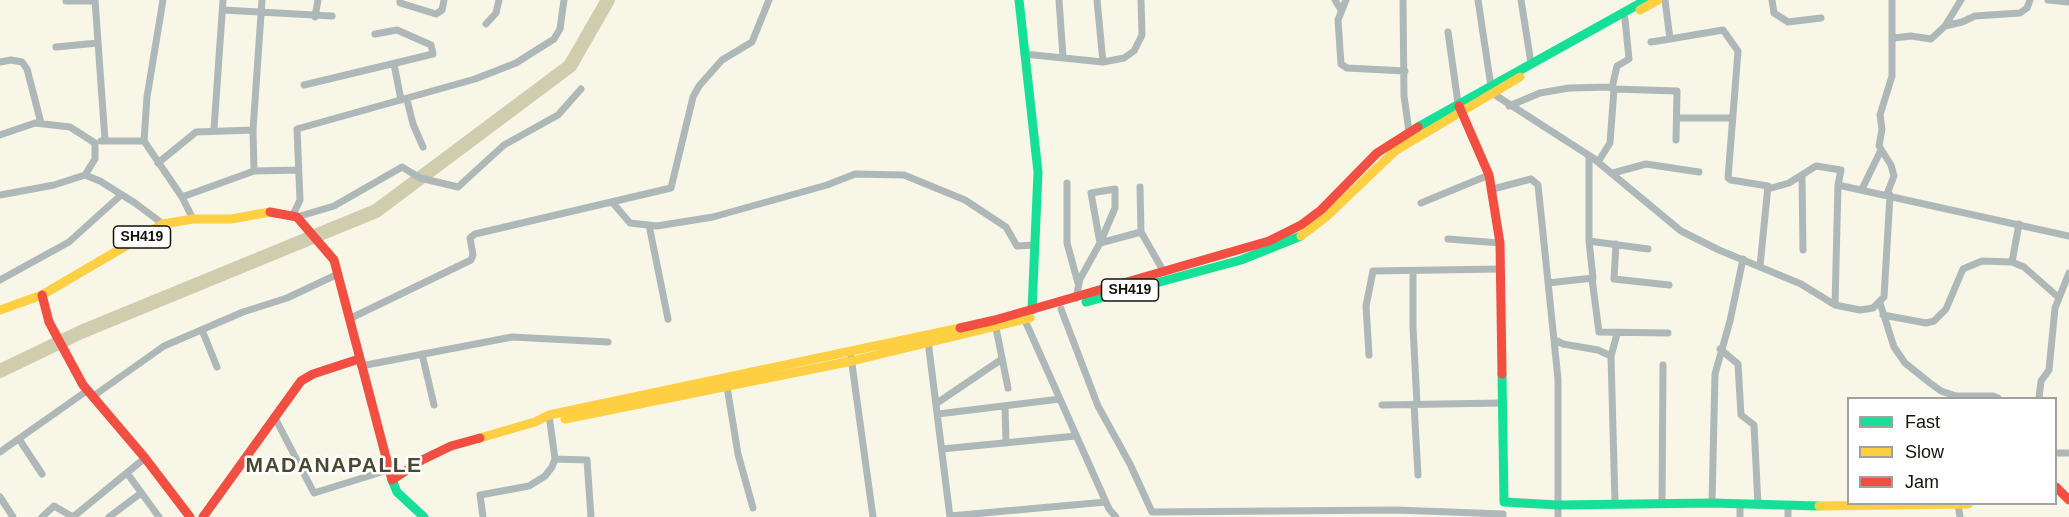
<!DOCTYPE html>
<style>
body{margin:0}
#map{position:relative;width:2069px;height:517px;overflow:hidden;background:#f8f6e6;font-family:Helvetica,sans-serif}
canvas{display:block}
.legend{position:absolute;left:1847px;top:397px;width:210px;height:108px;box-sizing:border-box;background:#fff;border:2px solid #a1a19d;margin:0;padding:8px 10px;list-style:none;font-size:18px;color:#141309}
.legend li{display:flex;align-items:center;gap:12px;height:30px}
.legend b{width:30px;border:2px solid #a1a19d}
</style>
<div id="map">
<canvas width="2069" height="517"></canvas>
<ul class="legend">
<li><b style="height:8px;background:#16e098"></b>Fast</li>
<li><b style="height:8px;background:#ffcf43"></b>Slow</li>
<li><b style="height:8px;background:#f24e42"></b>Jam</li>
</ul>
</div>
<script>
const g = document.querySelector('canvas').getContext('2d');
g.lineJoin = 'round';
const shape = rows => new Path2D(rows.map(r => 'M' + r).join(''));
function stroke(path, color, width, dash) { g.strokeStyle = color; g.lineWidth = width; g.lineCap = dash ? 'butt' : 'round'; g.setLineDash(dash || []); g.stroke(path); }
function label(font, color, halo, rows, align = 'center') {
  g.font = font + ' Helvetica,sans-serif'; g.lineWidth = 5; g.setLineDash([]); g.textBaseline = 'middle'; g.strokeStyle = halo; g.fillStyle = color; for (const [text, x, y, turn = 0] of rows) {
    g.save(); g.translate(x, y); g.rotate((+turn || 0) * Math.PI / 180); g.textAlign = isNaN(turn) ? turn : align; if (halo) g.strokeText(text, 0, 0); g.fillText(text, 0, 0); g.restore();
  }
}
stroke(shape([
 [0,371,81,332,376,211,570,66,608,0]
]), '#d0cdaf', 14);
stroke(shape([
 [95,0,105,140],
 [163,0,147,97,144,141,182,197,193,219],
 [400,0,400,3,436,14,442,10,444,0],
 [1059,0,1063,57],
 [1097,0,1103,62],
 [1335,0,1341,10],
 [1346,0,1338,20,1341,64,1347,68,1405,71],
 [1403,0,1404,96,1409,132],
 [1478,0,1492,93,1593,158,1681,231,1719,250,1801,284,1835,305,1860,310,1873,308,1884,297,1890,195],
 [1521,0,1531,63],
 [1772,0,1774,13,1788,22,1821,18],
 [2048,0,2069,2],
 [66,1,95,1],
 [223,10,332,16],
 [315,17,318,0],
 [486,24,496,13,499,0],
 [1945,26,1961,0],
 [1448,32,1458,103],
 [1894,38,1911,36,1931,39,1945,26,1962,22,1975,16,2020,13,2027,8,2030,0],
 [1670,39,1723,30,1738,51,1728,178,1731,180,1768,186,1760,266],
 [1651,42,1670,39,1665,0],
 [56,47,98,43],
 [1024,54,1103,62,1124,58,1134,51,1142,35,1141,0],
 [0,62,11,60,22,62,27,69,41,123],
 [394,64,401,100],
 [304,85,433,54,431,45,397,30,375,34],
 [1612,88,1617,66,1629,59,1625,19],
 [407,100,413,124,423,147],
 [1509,106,1540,93,1569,88,1610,87,1614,89],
 [1677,118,1733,118],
 [214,129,223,0],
 [0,135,35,123,70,127,95,143,95,159,85,175],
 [101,141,144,141],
 [1589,156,1589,241,1648,249],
 [1598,162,1610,143,1614,89,1677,91,1676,140],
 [158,163,196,132,253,130],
 [254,171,253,130,262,0],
 [1613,173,1646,164,1699,172],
 [1802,177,1803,250],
 [1067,183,1067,243,1078,283],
 [1140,187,1141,232,1164,272],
 [1493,189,1531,179,1538,185,1558,379,1558,517],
 [1768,189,1789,183,1816,166,1841,170,1838,185],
 [1862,189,1881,150],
 [1887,194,1894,176,1891,165,1879,146,1882,129,1880,115,1892,76,1892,0],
 [0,195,54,185,85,175,100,181,135,203,163,224],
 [182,197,254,171,298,170],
 [612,202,630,223,657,226,713,217,827,185,855,174,904,175,965,200,1006,227,1017,246,1035,245],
 [1421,203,1489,175],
 [293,215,300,200,297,129,475,79,516,63,554,39,560,29,564,0],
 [297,217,334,206,402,167,420,178,458,187,504,145,558,115,581,89],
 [649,225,668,319],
 [1448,239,1500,243],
 [1616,244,1614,279,1669,285],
 [2012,262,2019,224],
 [1413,271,1413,327,1417,404],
 [1592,279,1599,332,1668,333],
 [0,280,69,242,121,195],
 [1548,283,1593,278,1589,241],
 [1076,298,1080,279,1100,243,1115,208,1115,189,1091,193,1100,243,1141,232],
 [1880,303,1894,347,1905,363,1930,383,1941,391,1956,396,1993,396,1998,398],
 [1835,305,1838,185,2069,236],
 [1061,309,1098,406,1130,464,1152,512,1396,510,1503,514,1503,517],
 [1883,315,1926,323,1934,321,1946,309,1963,269,1982,261,2012,262,2024,267,2058,297],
 [1023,316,1109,509,1116,517],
 [349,319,471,260,473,255,470,238,475,234,671,188,693,97,699,86,722,60,752,42,769,0],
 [996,328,1008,388],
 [202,330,217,367],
 [1555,340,1563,344,1598,350,1611,356],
 [928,341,950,517],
 [1720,349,1738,364,1741,415,1754,425,1758,505],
 [422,354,434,405],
 [1369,355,1366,306,1373,271,1500,269],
 [851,357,873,517],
 [361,366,512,337,608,342],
 [727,387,738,454,753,508],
 [92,397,164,346,243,312,287,298,338,274],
 [2039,398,2041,381,2049,370,2055,308,2069,273],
 [937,403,1002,359],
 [1414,404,1418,475],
 [1382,405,1501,403],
 [1005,406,1006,443],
 [938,414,1060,399],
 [274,416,314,493,388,470],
 [19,439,42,474],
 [942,449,1076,436],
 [0,452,88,390],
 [2056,453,2069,453],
 [555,459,587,460,591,517],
 [127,473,159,517],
 [0,497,13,517],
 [1615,503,1611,356,1617,334],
 [1662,503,1663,365],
 [1712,503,1715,374,1730,321,1743,259],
 [1958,504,1960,517],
 [950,516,1106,502],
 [42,517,54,506,73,517],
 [73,517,145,458],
 [109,517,141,493],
 [483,517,480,495,529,486,545,476,552,467,555,459,549,415],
 [1740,517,1740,504],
 [1788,517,1788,507]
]), '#aeb8b8', 7);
stroke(shape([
 [1019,0,1038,172,1032,310],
 [1418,127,1646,0],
 [1086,302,1241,260,1301,236],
 [1502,374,1504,502,1558,505,1712,503,1819,506],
 [392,480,397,492,424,517]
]), '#16e098', 9);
stroke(shape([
 [1640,10,1658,0],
 [1301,236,1326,217,1395,151,1520,77],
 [0,310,42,295,163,224,193,219,231,219,270,212],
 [565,419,852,361,1030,318],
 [480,438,535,422,549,415,960,328],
 [1819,506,1968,504]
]), '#ffcf43', 9);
stroke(shape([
 [1459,106,1489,175,1500,243,1502,374],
 [270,212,297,217,334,260,392,480,422,460,451,446,480,438],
 [42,295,49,322,83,385,145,458,190,517],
 [960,328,995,320,1269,241,1301,225,1321,210,1377,153,1418,127],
 [2056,487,2069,500],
 [203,517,301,381,313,374,359,359]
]), '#f24e42', 9);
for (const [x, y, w] of [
 [142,237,57],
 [1130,290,57]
]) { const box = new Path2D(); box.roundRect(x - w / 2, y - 11, w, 22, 4.5); g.fillStyle = '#fff'; g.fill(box); stroke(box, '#141309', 1.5); }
label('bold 14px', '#141309', null, [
 ["SH419",142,237],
 ["SH419",1130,290]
]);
g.letterSpacing = '1.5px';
label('bold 21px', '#4b4830', '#fff', [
 ["MADANAPALLE",334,466]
]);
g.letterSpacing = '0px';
</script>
